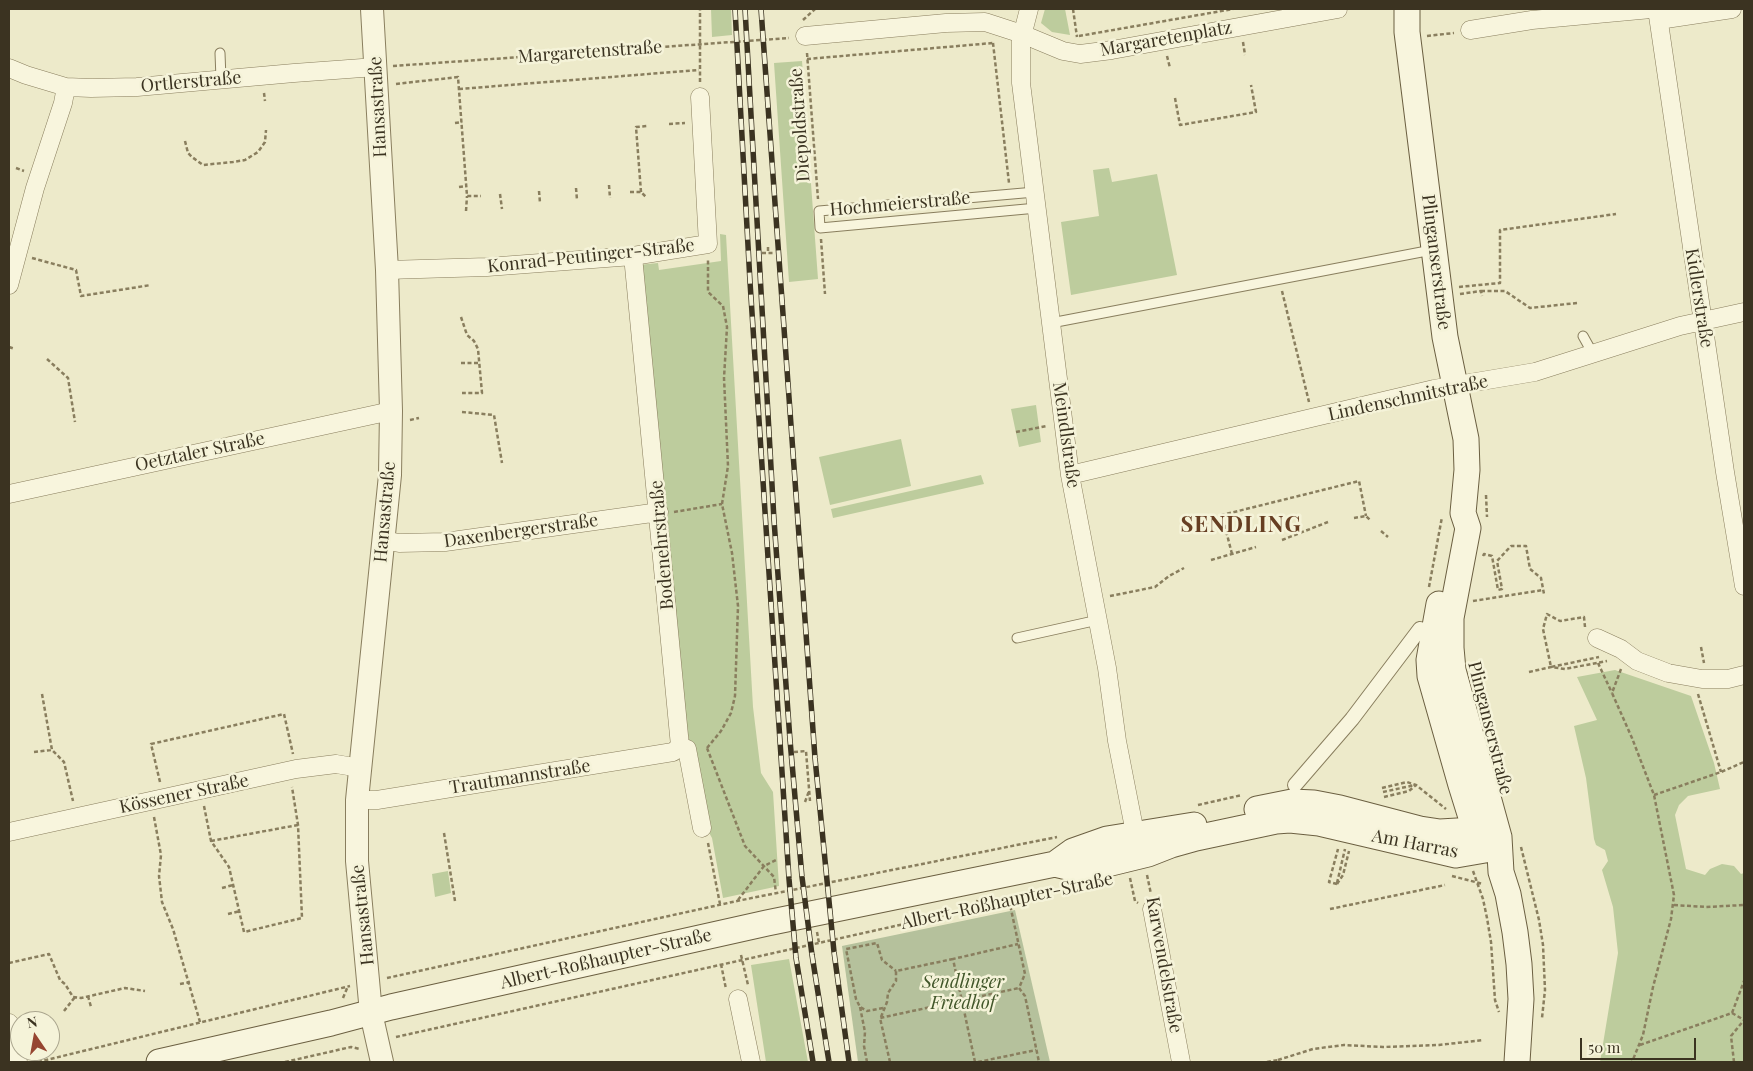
<!DOCTYPE html>
<meta charset="utf-8">
<style>
body{margin:0}
#map{position:relative;width:1753px;height:1071px;overflow:hidden;background:#edeaca;font-family:"Playfair Display",serif}
canvas{display:block}
.frame{position:absolute;inset:0;border:10px solid #3b3321;pointer-events:none}
.north{position:absolute;left:10px;top:1011px;width:50px;height:50px;box-sizing:border-box;background:#f5f3d9;border:1px solid #aba68f;border-radius:50%;rotate:348deg;font-size:14px;font-weight:700;line-height:20px;text-align:center;color:#3b3321}
.north::after{content:'';display:block;margin:auto;width:18px;height:22px;background:#964531;clip-path:polygon(50% 0,100% 100%,50% 72%,0 100%)}
.scale{position:absolute;left:1580px;top:1038px;width:116px;height:22px;box-sizing:border-box;border:2px solid #3b3321;border-top:0;padding-left:6px;font-size:15px;line-height:18px;white-space:nowrap;color:#3b3321;-webkit-text-stroke:4px #f5f3d9;paint-order:stroke}
</style>
<div id="map">
<canvas width="1753" height="1071"></canvas>
<div class="frame"></div>
<div class="north">N</div>
<div class="scale">50 m</div>
</div>
<script>
const g = document.querySelector('canvas').getContext('2d');
g.lineJoin = 'round';
function fillPath(path, color) { g.fillStyle = color; g.fill(path, 'evenodd'); }
const shape = rows => new Path2D(rows.map(r => 'M' + r).join(''));
function stroke(path, color, width, dash) { g.strokeStyle = color; g.lineWidth = width; g.lineCap = dash ? 'butt' : 'round'; g.setLineDash(dash || []); g.stroke(path); }
function label(font, color, halo, rows, align = 'center') {
  g.font = font + ' "Playfair Display",serif'; g.lineWidth = 5; g.setLineDash([]); g.textBaseline = 'middle'; g.strokeStyle = halo; g.fillStyle = color; for (const [text, x, y, turn = 0] of rows) {
    g.save(); g.translate(x, y); g.rotate((+turn || 0) * Math.PI / 180); g.textAlign = isNaN(turn) ? turn : align; if (halo) g.strokeText(text, 0, 0); g.fillText(text, 0, 0); g.restore();
  }
}
fillPath(shape([
 [711,9,731,9,732,35,712,37],
 [1045,9,1065,9,1070,35,1052,32,1041,23],
 [802,61,818,279,789,282,774,63],
 [1109,168,1112,182,1157,174,1177,275,1071,295,1061,222,1099,216,1093,170],
 [720,234,726,235,753,707,761,773,773,792,779,886,723,898,712,838,706,827,687,730,638,265,658,263,659,270,721,261],
 [1036,405,1041,442,1019,447,1011,409],
 [901,439,911,486,830,505,819,457],
 [981,475,984,484,833,518,831,509],
 [1615,670,1691,696,1714,763,1720,789,1688,796,1679,805,1675,815,1686,869,1705,875,1710,869,1722,864,1734,866,1741,874,1744,873,1744,1062,1600,1062,1618,953,1613,907,1602,870,1608,861,1605,850,1596,845,1594,839,1586,778,1574,726,1597,720,1577,677],
 [448,871,451,893,435,897,432,874],
 [789,959,808,1062,766,1062,751,965]
]), '#bdcc9d');
fillPath(shape([
 [1015,910,1050,1062,858,1062,842,946]
]), '#b5c19c');
const service = shape([
 [220,53,221,79],
 [1035,192,819,211,820,228,1037,208],
 [1051,323,1432,250],
 [1583,336,1593,354],
 [1017,638,1098,620]
]);
const pedestrian = shape([
 [1295,785,1352,719,1420,629]
]);
const minor = shape([
 [1029,9,1021,40,1021,83,1070,475,1107,668,1117,741,1135,833],
 [1657,9,1725,472,1744,586],
 [1659,20,1732,9],
 [1470,30,1532,20,1651,9],
 [805,36,946,23,985,22,1022,34,1063,51,1080,54,1112,50,1338,9],
 [9,68,26,75,66,87,91,88,137,87,294,73,376,67],
 [633,256,680,746],
 [387,270,487,267,633,256,708,244,700,97],
 [9,285,35,188,63,103,66,87],
 [1070,475,1434,389,1535,372,1680,326,1744,312],
 [9,494,391,411],
 [383,540,399,543,445,542,659,512],
 [1597,638,1621,649,1637,661,1668,673,1702,679,1728,679,1744,675],
 [680,746,687,749,702,828],
 [357,800,377,800,673,752,680,746],
 [9,832,296,769,336,764,360,768],
 [1152,909,1181,1062],
 [738,999,751,1062],
 [9,1023,18,1062]
]);
const tertiary = shape([
 [372,9,387,270,391,411,390,475,357,800,357,861,371,1013,382,1062]
]);
const secondary = shape([
 [1407,9,1407,32,1445,337,1466,439,1467,470,1463,513,1468,528,1451,618,1451,648,1453,670,1499,837,1501,872,1508,894,1515,932,1519,964,1521,999,1517,1062],
 [1439,604,1429,660,1430,676,1461,785,1475,830,1482,844],
 [1257,809,1292,802,1314,803,1340,808,1420,829,1440,832,1475,830,1489,832,1499,837],
 [1055,864,1073,851,1107,839,1194,825],
 [159,1062,331,1023,391,1007,767,923,1055,864,1076,869,1099,866,1148,854,1171,845,1196,838,1276,821,1290,820,1319,823,1456,855,1485,850,1499,837]
]);
stroke(service, '#897e5e', 11);
stroke(pedestrian, '#897e5e', 16);
stroke(minor, '#897e5e', 19);
stroke(tertiary, '#897e5e', 24);
stroke(secondary, '#6b5f41', 27);
stroke(shape([
 [1073,9,1077,37],
 [803,20,815,9],
 [1079,36,1233,9],
 [1427,36,1454,33],
 [1243,42,1245,55],
 [993,43,1009,183],
 [807,53,818,199],
 [1167,56,1170,68],
 [807,59,993,43],
 [393,66,789,38],
 [700,82,700,9],
 [396,84,458,77,467,196,481,196],
 [459,89,699,70],
 [264,93,265,101],
 [1175,98,1180,125,1256,112,1251,85],
 [455,123,462,122],
 [669,124,685,123],
 [185,141,188,153,192,157,203,165,233,162,245,160,258,152,265,142,266,130],
 [16,168,24,171],
 [609,185,610,198],
 [459,187,466,186],
 [576,188,577,200],
 [539,191,540,203],
 [630,192,641,192,647,198],
 [641,192,636,127,647,126],
 [500,194,502,209],
 [466,211,467,196],
 [821,239,825,294],
 [768,247,768,253],
 [762,253,774,253],
 [32,258,76,270,81,296,151,285],
 [1459,287,1500,283,1500,230,1616,214],
 [1282,291,1309,402],
 [1481,291,1505,291,1530,308,1577,303],
 [1460,294,1481,291,1482,296],
 [461,317,467,335,474,341,478,349,482,393,462,393],
 [9,347,15,349],
 [47,359,68,378,75,422],
 [461,363,479,363],
 [462,412,494,415,502,463],
 [410,420,419,418],
 [1016,432,1047,426],
 [1486,495,1487,517],
 [674,512,722,504],
 [1354,518,1366,516,1370,520],
 [1381,531,1388,537],
 [1282,540,1328,522],
 [1232,554,1222,515,1359,481,1366,516],
 [1483,556,1484,554,1492,556,1498,590,1502,589,1497,561,1511,546,1526,546,1530,569,1541,578,1544,594],
 [1211,560,1256,547],
 [1429,587,1442,517],
 [1110,596,1155,587,1169,576,1184,568],
 [1473,601,1543,590],
 [1585,627,1584,617,1560,621,1547,614,1543,629,1551,667,1599,657],
 [1701,647,1704,663],
 [1598,663,1612,693],
 [1621,669,1612,693,1632,738,1654,795,1674,895,1671,919,1653,987,1643,1035,1632,1062],
 [1529,672,1551,667,1565,669,1607,661],
 [1479,687,1485,685],
 [42,694,52,750,64,762,73,801],
 [1698,694,1721,772],
 [707,748,721,731,731,713,735,696,738,606,732,553,722,504,728,466,724,378,727,327,723,306,708,292,708,260],
 [707,748,745,846,774,877,776,893],
 [34,752,52,750],
 [794,752,806,751,810,801],
 [160,782,151,744,284,714,293,754],
 [1382,788,1407,782,1416,785,1446,809],
 [1383,792,1415,785],
 [1654,795,1721,772,1744,762],
 [1384,797,1409,791,1416,785],
 [805,802,809,791],
 [1198,805,1242,795],
 [204,806,211,841,229,867,244,932,302,918,298,825,292,787],
 [154,817,161,855,159,876,162,902,173,929,200,1022],
 [444,833,455,901],
 [211,841,298,825],
 [708,843,720,904],
 [1521,847,1539,920,1543,945,1545,990,1542,1018],
 [1473,871,1483,899,1487,918,1491,942,1495,1000,1499,1012],
 [1147,875,1151,894],
 [1452,876,1483,884],
 [1130,878,1135,901,1138,903],
 [1337,883,1345,849],
 [1337,884,1329,882,1338,849],
 [1337,884,1343,875,1349,851],
 [222,888,233,885],
 [738,900,764,866,778,859],
 [1009,900,1025,974,1019,988,1025,996,1039,1062],
 [976,901,988,904],
 [1674,905,1706,907,1744,905],
 [1330,909,1445,885],
 [228,914,240,911],
 [817,932,819,943],
 [741,955,748,985],
 [9,963,49,954,60,980,65,984,73,997,81,998,125,988,145,991],
 [721,964,726,989],
 [387,978,737,901,1057,837],
 [180,984,190,982],
 [88,996,91,1007],
 [343,998,348,986],
 [860,1007,865,1032,864,1046,867,1062],
 [883,1008,867,1011,860,1007,856,999,846,949,877,943,882,960,896,971],
 [64,1011,75,997],
 [1732,1013,1744,1020],
 [881,1017,887,1002,888,993,896,981,896,971,953,959],
 [396,1037,1066,888],
 [1640,1045,1732,1013,1744,981],
 [1278,1060,1313,1049,1344,1045,1383,1047,1439,1045,1483,1040],
 [38,1062,350,986],
 [285,1062,351,1047,360,1049],
 [890,1062,880,1018,1019,988],
 [975,1062,953,959,1018,944],
 [978,1062,1036,1050],
 [1267,1062,1278,1060,1279,1062],
 [1734,1062,1731,1036,1744,1020]
]), '#897e5e', 2.5, [4, 2.5]);
stroke(service, '#f8f5dd', 9);
stroke(pedestrian, '#f8f5dd', 14);
stroke(minor, '#f8f5dd', 18);
stroke(tertiary, '#f8f5dd', 22);
stroke(secondary, '#f8f5dd', 25);
const rail = shape([
 [735,9,750,282,789,879,796,958,813,1062],
 [745,9,774,520,790,740,802,877,812,955,829,1062],
 [761,9,815,758,834,952,849,1062]
]);
stroke(rail, '#3b3321', 5.5);
stroke(rail, '#f5f3d9', 4, [11]);
label('18px', '#3b3321', '#f5f3d9', [
 ["Margaretenplatz",1166,39,-10],
 ["Margaretenstraße",590,52,-4],
 ["Ortlerstraße",191,82,-5],
 ["Hansastraße",378,107,-93],
 ["Diepoldstraße",800,125,-94],
 ["Hochmeierstraße",900,204,-5],
 ["Konrad-Peutinger-Straße",591,256,-6],
 ["Plinganserstraße",1436,262,83],
 ["Kidlerstraße",1699,298,81],
 ["Lindenschmitstraße",1408,398,-12],
 ["Meindlstraße",1066,435,82],
 ["Oetztaler Straße",200,452,-12],
 ["Hansastraße",385,512,-85],
 ["Daxenbergerstraße",521,531,-8],
 ["Bodenehrstraße",662,545,-95],
 ["Plinganserstraße",1490,728,76],
 ["Trautmannstraße",520,777,-9],
 ["Kössener Straße",184,794,-12],
 ["Am Harras",1415,844,11],
 ["Albert-Roßhaupter-Straße",1007,901,-12],
 ["Hansastraße",363,915,-96],
 ["Albert-Roßhaupter-Straße",606,959,-13],
 ["Karwendelstraße",1164,965,80]
]);
label('italic 18px', '#415629', '#f5f3d9', [
 ["Sendlinger",963,982],
 ["Friedhof",963,1003]
]);
g.letterSpacing = '1px';
label('bold 22px', '#663e22', '#f5f3d9', [
 ["SENDLING",1241,525]
]);
g.letterSpacing = '0px';
</script>
